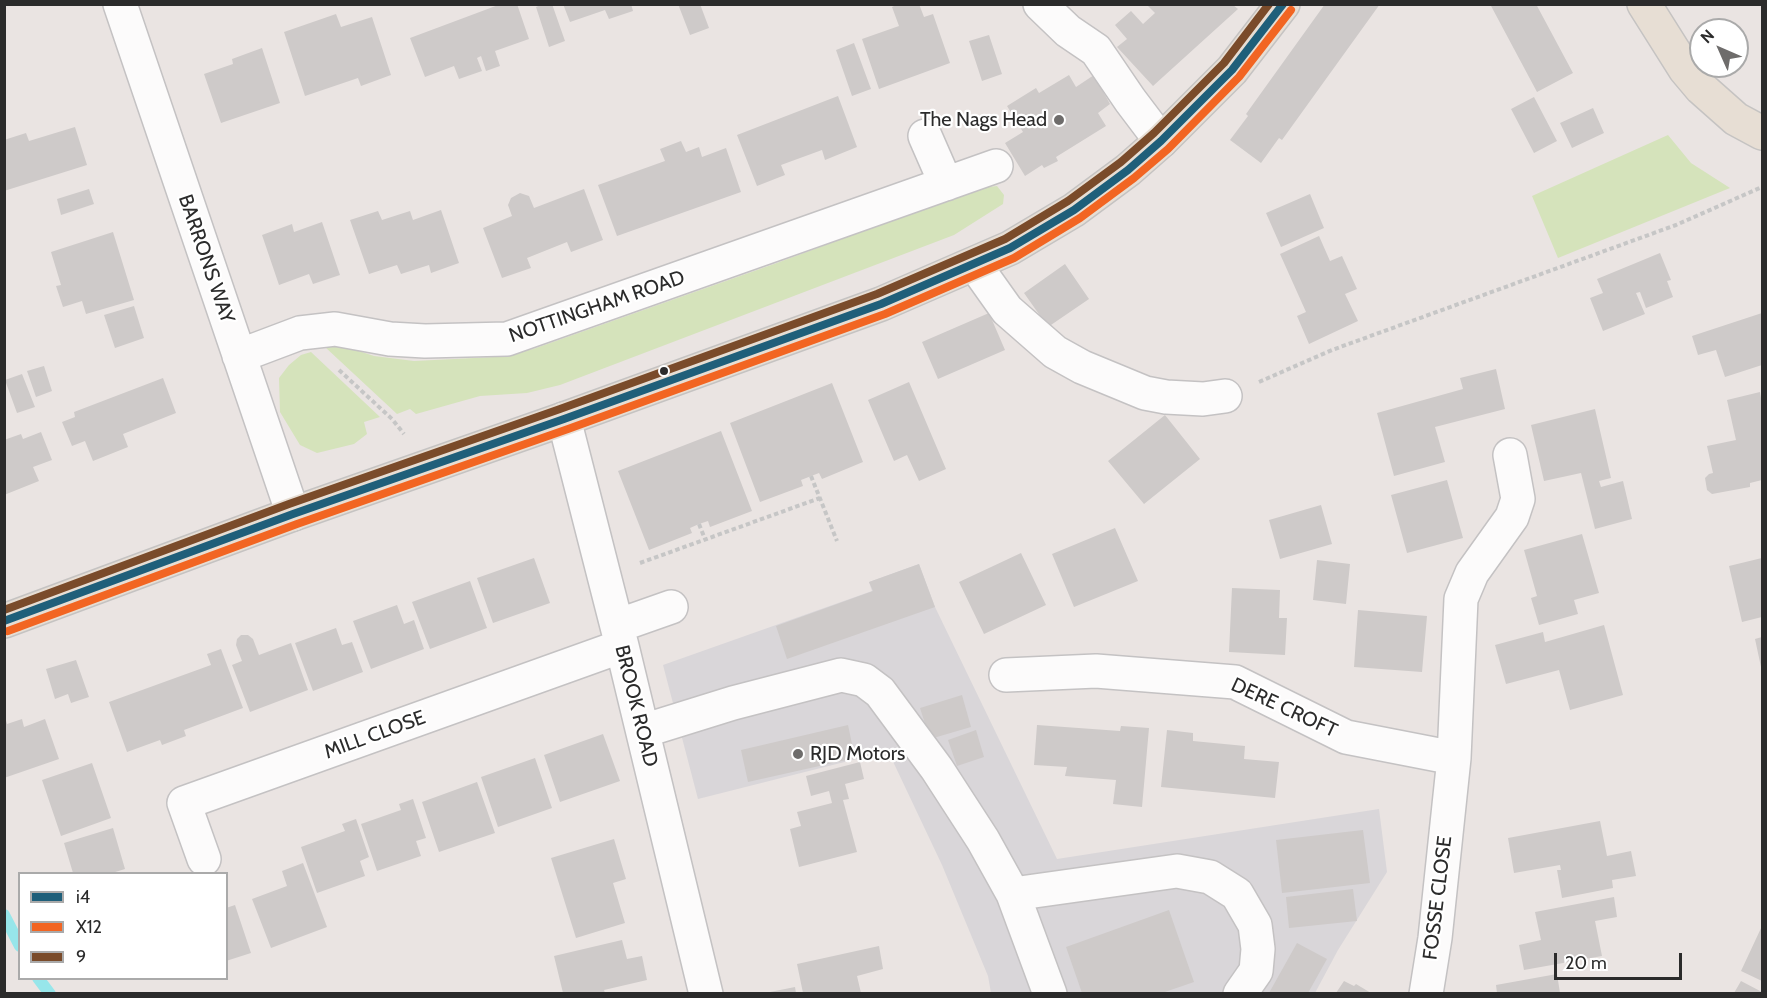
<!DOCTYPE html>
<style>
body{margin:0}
#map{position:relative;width:1767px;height:998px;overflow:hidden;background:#eae4e2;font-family:Cabin,sans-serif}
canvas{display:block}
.frame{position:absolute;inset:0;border:6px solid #2b2b2b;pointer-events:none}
.legend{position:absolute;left:18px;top:872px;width:210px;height:108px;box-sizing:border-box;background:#fff;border:2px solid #aaa;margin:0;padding:8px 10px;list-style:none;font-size:18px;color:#2b2b2b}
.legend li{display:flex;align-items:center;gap:12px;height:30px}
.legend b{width:30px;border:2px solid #aaa}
.north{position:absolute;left:1689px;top:18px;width:60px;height:60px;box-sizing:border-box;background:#fff;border:2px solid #aaa;border-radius:50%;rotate:315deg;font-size:16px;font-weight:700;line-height:24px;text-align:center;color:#2b2b2b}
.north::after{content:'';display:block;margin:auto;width:21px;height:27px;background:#6e6c6b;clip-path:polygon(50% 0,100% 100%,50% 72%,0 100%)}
.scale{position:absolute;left:1554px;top:953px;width:128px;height:27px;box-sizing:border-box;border:3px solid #2b2b2b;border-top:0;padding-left:8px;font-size:18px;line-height:21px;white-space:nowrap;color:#2b2b2b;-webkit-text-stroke:4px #fff;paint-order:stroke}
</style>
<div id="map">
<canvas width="1767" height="998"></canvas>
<div class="frame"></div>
<ul class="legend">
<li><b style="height:8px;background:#1f5f7a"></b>i4</li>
<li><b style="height:8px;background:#f26522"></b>X12</li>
<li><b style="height:8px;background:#7a4b2a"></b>9</li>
</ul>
<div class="north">N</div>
<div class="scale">20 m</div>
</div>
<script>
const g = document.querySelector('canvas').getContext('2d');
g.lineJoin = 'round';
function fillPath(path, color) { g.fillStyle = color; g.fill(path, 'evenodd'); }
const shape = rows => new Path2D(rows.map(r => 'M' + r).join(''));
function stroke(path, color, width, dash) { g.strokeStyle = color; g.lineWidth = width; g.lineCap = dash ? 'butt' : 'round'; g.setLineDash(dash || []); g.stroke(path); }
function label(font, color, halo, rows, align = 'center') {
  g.font = font + ' Cabin,sans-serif'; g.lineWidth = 4.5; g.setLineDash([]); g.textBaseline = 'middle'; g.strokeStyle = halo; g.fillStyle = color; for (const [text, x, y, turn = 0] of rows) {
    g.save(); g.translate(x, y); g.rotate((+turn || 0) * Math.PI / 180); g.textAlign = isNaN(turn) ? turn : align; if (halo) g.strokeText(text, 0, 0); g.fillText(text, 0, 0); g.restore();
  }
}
fillPath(shape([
 [919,564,935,607,1057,859,1379,809,1387,872,1338,950,1315,993,991,993,988,976,942,865,888,751,698,799,663,665,872,591,869,582]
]), '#d9d6d9');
fillPath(shape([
 [1668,135,1691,163,1730,188,1558,258,1532,196],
 [997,186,1004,195,1003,204,954,235,560,385,527,393,480,396,416,414,410,409,397,414,325,347,325,344,347,347,374,356,414,361,494,357,533,349,774,264,980,188],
 [311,352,380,417,364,422,367,434,354,444,317,453,300,445,280,412,279,378,289,365,301,355]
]), '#d5e3bb');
stroke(shape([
 [4,915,20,946],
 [38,978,50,994]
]), '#97e6ea', 12);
fillPath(shape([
 [501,4,517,4,529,39,495,51,500,66,486,71,481,56,477,58,482,71,459,79,454,66,425,77,410,38],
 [543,4,552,4,565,41,549,47,536,7],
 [563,4,631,4,633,11,609,19,605,10,570,22],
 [678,4,700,4,709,28,690,35],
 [898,4,919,4,924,17,933,14,950,63,879,89,862,39,899,26,892,7],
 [1325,4,1380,4,1282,140,1279,138,1261,163,1230,140,1248,116,1246,114],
 [1490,4,1536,4,1573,73,1537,92],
 [1147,5,1233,5,1238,9,1153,86,1117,47,1127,39,1115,25,1131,11,1143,24,1155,13],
 [336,14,341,27,372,17,391,75,361,86,358,78,305,96,284,32],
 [989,35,1002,74,982,81,969,41],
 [854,43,871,89,852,96,836,50],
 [262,48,280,103,221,123,204,74,233,64,232,59],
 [1069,75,1076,87,1094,75,1110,104,1098,113,1106,126,1056,157,1058,161,1044,168,1042,165,1025,176,1005,143,1023,132,1007,106,1036,88,1039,93],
 [838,96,857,147,825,160,822,150,781,165,785,175,757,186,737,135],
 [1534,97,1557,141,1534,153,1511,109],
 [1593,108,1604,133,1572,148,1560,123],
 [75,127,87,165,4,191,4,140,26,133,29,141],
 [681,141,686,152,699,147,702,157,726,148,741,192,617,236,598,185,665,161,660,149],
 [89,189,94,204,61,215,57,199],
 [584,189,603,240,571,252,567,242,527,258,531,268,502,278,483,228,512,216,508,205,511,198,520,193,529,196,534,208],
 [1310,194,1324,228,1281,247,1266,213],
 [441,210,459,263,431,273,429,265,401,274,397,265,369,274,350,220,378,211,382,220,410,211,413,220],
 [322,222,340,275,313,284,309,274,279,285,262,235,292,224,294,232],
 [113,232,134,300,86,314,82,301,63,307,56,286,61,285,51,252],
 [1319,236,1330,261,1342,256,1357,289,1345,294,1358,321,1309,344,1297,316,1306,312,1280,254],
 [1660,253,1671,280,1667,281,1673,297,1646,308,1640,292,1636,293,1645,314,1603,331,1590,298,1603,293,1597,279],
 [1065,264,1089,299,1048,327,1024,293],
 [134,306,144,338,115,348,104,315],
 [989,313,1005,350,938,379,922,342],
 [1762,313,1762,365,1725,377,1716,350,1698,355,1692,336],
 [44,366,52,391,36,397,27,371],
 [1496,369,1505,409,1435,427,1445,462,1394,476,1377,413,1463,389,1460,378],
 [22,374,35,407,17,413,5,380],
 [163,378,176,413,123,434,128,447,93,461,85,441,72,446,62,422,75,417,74,412],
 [909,382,946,469,919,481,907,455,894,461,868,400],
 [832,383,863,462,822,479,819,473,801,480,803,486,760,502,730,423],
 [1760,392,1762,404,1762,480,1750,483,1750,487,1712,494,1707,490,1705,478,1709,474,1713,473,1707,446,1736,440,1727,400],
 [1595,409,1611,478,1599,481,1601,487,1623,481,1632,519,1595,529,1581,473,1544,481,1531,425],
 [1165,415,1200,459,1144,504,1108,461],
 [721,431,752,511,710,527,708,521,699,524,690,528,692,533,649,550,618,471],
 [41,432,52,460,33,467,39,481,4,495,4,440,21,434,23,439],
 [1447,480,1463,538,1407,553,1391,495],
 [1321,505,1332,544,1280,559,1269,520],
 [1115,528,1138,581,1074,607,1052,554],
 [1582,534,1599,593,1574,600,1578,614,1539,625,1531,598,1537,596,1524,550],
 [1021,553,1046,605,984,634,959,582],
 [534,558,550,603,493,623,477,578],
 [1762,558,1762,617,1742,622,1729,566],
 [1317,560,1350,564,1346,604,1313,600],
 [919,564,935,607,787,659,776,626,873,591,869,582],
 [470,581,487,628,430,649,412,602],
 [1232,588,1280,590,1279,618,1287,618,1285,655,1229,652],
 [397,605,404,624,414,620,424,649,371,669,353,621],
 [1358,610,1427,616,1422,672,1354,667],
 [1604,625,1623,695,1570,710,1559,670,1506,684,1495,645,1543,632,1545,642],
 [336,628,342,645,352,642,363,672,313,691,295,643],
 [241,635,248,635,253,639,259,655,291,643,308,690,250,712,232,665,242,661,236,645,237,639],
 [1762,637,1762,667,1761,667,1755,639],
 [221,649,243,708,184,730,186,736,162,745,160,740,127,752,109,702,211,665,207,654],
 [76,660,89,697,71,703,68,694,55,699,46,669],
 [962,695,971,727,930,739,920,708],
 [5,717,7,724,22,719,24,727,45,719,59,759,4,778],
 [848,725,855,758,748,782,741,750],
 [1037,725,1120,731,1121,726,1149,728,1142,807,1113,804,1116,780,1065,776,1067,767,1034,765],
 [976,730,984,757,957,766,948,740],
 [1167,730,1193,733,1193,741,1245,746,1244,759,1279,762,1275,798,1161,787],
 [603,734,620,781,560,802,544,755],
 [535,758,552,808,498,827,481,777],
 [860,762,864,779,845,784,849,799,843,800,857,852,799,867,790,829,801,826,797,812,832,803,829,791,811,796,806,776],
 [92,763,111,818,61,836,42,780],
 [477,782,495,833,439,852,422,802],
 [413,799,426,838,416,841,421,856,377,871,361,824,401,810,399,804],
 [356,819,369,857,360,861,365,876,317,893,301,847,345,831,342,824],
 [1600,821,1607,856,1631,851,1636,876,1612,880,1613,888,1562,898,1557,870,1561,870,1560,865,1514,873,1508,838],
 [113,828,125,869,112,873,73,873,64,843],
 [1363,830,1370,883,1282,893,1276,840],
 [614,839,626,879,613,883,625,923,576,938,551,858],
 [303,863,327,927,271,948,252,899,287,886,282,871],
 [1353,889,1357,921,1289,928,1286,897],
 [1614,897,1617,917,1595,921,1602,956,1524,970,1519,945,1541,940,1535,912],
 [235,905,251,953,226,961,226,908],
 [1169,910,1194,982,1162,993,1082,993,1066,947],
 [1762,926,1762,981,1741,971],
 [622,940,627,959,642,956,647,980,604,990,605,993,563,993,554,956],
 [1297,943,1327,959,1308,993,1269,993],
 [879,946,883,969,857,976,861,993,819,993,818,992,803,993,797,964],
 [1557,974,1560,993,1497,993,1496,985],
 [1344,981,1354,986,1356,984,1371,993,1336,993],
 [1741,981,1762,992,1762,993,1734,993],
 [795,987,796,993,770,993,770,992]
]), '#cecac9');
const minor = shape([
 [120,4,293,514],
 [1040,4,1068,31,1096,50,1130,100,1161,141],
 [925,136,946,184],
 [975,265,1007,310,1055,352,1082,367,1145,393,1166,397,1203,399,1225,396],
 [239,356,300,333,335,329,390,339,425,341,507,339,996,166],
 [564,419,622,646,706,994],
 [617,626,671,607],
 [1006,675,1096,671,1235,682,1346,737,1454,758],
 [643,731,733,703,841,675,864,680,880,692,937,769,983,840,1013,894,1050,994],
 [204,859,184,803,622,646],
 [1013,894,1177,871,1210,877,1237,894,1255,925,1258,949,1256,971,1240,994],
 [1426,994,1435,938,1454,758,1461,599,1472,573,1512,517,1518,499,1510,455]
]);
const major = shape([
 [1644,4,1685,69,1701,88,1736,119,1762,133],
 [4,621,293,514,564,419,881,304,1010,248,1074,210,1128,170,1161,141,1232,70,1283,4]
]);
stroke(minor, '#c4c2c3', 36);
stroke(major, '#c5c3c2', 36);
stroke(shape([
 [339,370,392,419,404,434],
 [1259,382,1332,350,1676,225,1762,187],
 [811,476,837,541],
 [699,524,705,539],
 [640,563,820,498]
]), '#c6c6c6', 4, [4.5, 3]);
stroke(minor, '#fcfbfb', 33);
stroke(major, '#e7ded4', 33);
stroke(shape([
 [4,621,293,514,564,419,881,304,1010,248,1074,210,1128,170,1161,141,1232,70,1283,4]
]), '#1f5f7a', 8);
stroke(shape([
 [8,631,297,524,568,429,885,314,1014,258,1080,218,1134,178,1168,149,1239,77,1291,10]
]), '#f26522', 8);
stroke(shape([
 [4,610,289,504,560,409,877,294,1005,239,1068,201,1121,162,1154,133,1224,63,1269,4]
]), '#7a4b2a', 8);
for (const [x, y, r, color] of [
 [1059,120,6,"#6e6c6b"],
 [664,371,5,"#2b2b2b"],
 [798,754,6,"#6e6c6b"]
]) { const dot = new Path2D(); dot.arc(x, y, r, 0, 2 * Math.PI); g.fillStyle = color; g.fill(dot); stroke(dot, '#fff', 2); }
label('20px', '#2b2b2b', '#fff', [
 ["The Nags Head",1047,120],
 ["RJD Motors",810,754,"left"]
], 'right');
label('20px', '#2b2b2b', '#fff', [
 ["BARRONS WAY",206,259,71],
 ["NOTTINGHAM ROAD",597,307,-19],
 ["BROOK ROAD",636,706,76],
 ["DERE CROFT",1284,708,25],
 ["MILL CLOSE",375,735,-20],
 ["FOSSE CLOSE",1438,898,-83]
]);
</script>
